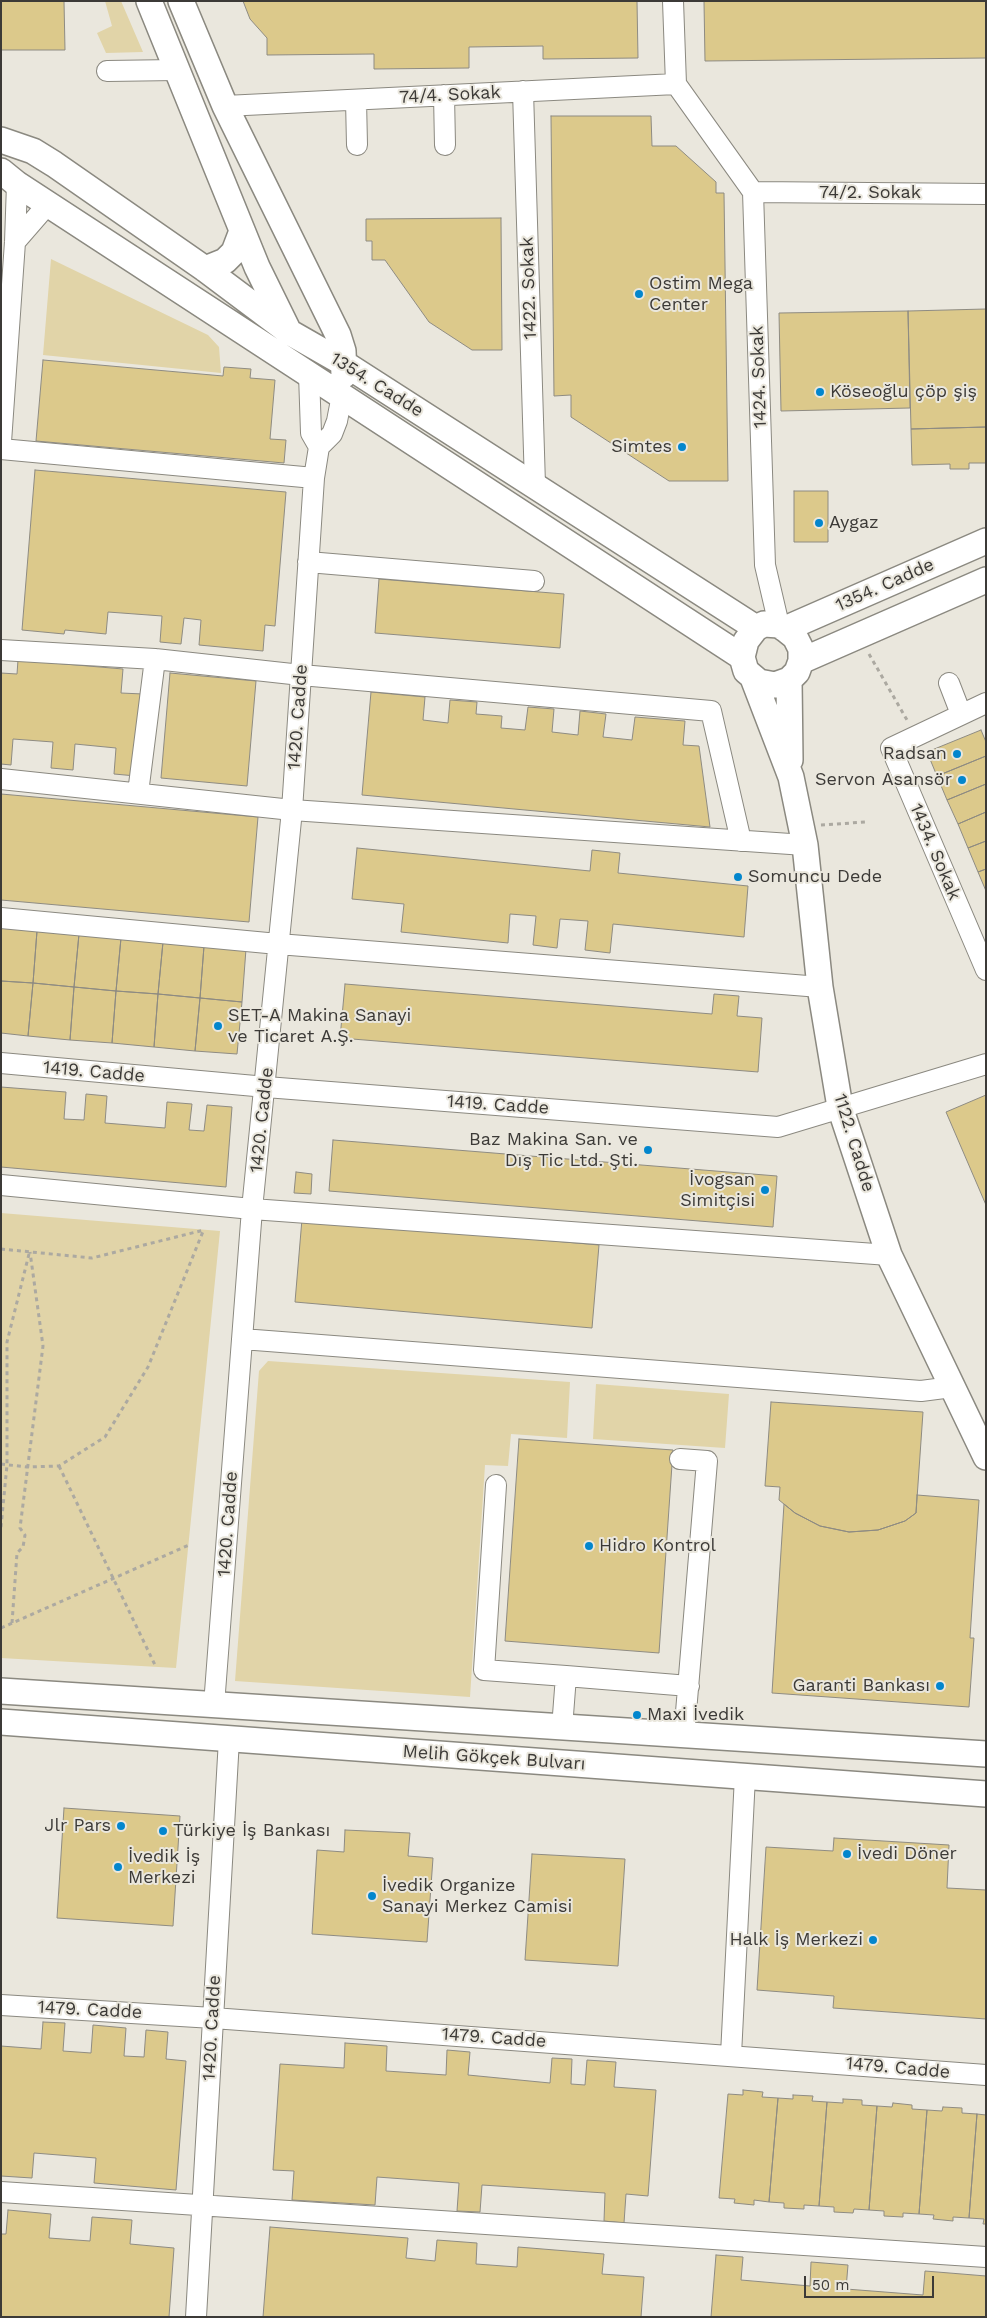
<!DOCTYPE html>
<meta charset="utf-8">
<style>
body{margin:0}
#map{position:relative;width:987px;height:2318px;overflow:hidden;background:#eae7dd;font-family:"Work Sans",sans-serif}
canvas{display:block}
.frame{position:absolute;inset:0;border:2px solid #3c3a37;pointer-events:none}
.scale{position:absolute;left:804px;top:2276px;width:130px;height:22px;box-sizing:border-box;border:2px solid #3c3a37;border-top:0;padding-left:6px;font-size:15px;line-height:18px;white-space:nowrap;color:#3c3a37;-webkit-text-stroke:4px #eae7dd;paint-order:stroke}
</style>
<div id="map">
<canvas width="987" height="2318"></canvas>
<div class="frame"></div>
<div class="scale">50 m</div>
</div>
<script>
const g = document.querySelector('canvas').getContext('2d');
g.lineJoin = 'round';
function fillPath(path, color) { g.fillStyle = color; g.fill(path, 'evenodd'); }
const shape = rows => new Path2D(rows.map(r => 'M' + r).join(''));
function stroke(path, color, width, dash) { g.strokeStyle = color; g.lineWidth = width; g.lineCap = dash ? 'butt' : 'round'; g.setLineDash(dash || []); g.stroke(path); }
function label(font, color, halo, rows, align = 'center') {
  g.font = font + ' "Work Sans",sans-serif'; g.lineWidth = 4; g.setLineDash([]); g.textBaseline = 'middle'; g.strokeStyle = halo; g.fillStyle = color; for (const [text, x, y, turn = 0] of rows) {
    g.save(); g.translate(x, y); g.rotate((+turn || 0) * Math.PI / 180); g.textAlign = isNaN(turn) ? turn : align; if (halo) g.strokeText(text, 0, 0); g.fillText(text, 0, 0); g.restore();
  }
}
fillPath(shape([
 [105,1,121,1,143,52,106,53,97,33,112,26],
 [51,259,208,335,219,347,221,373,43,355],
 [1,1213,220,1231,176,1668,1,1658],
 [268,1361,570,1382,567,1438,511,1434,508,1466,485,1465,470,1697,235,1681,259,1371],
 [596,1384,729,1394,725,1448,593,1439]
]), '#e1d4a8');
const building = shape([
 [1,1,64,1,65,50,1,50,1,1],
 [243,1,637,1,638,58,543,59,543,46,469,47,469,68,374,69,374,54,267,55,267,38,250,19,243,1],
 [704,1,986,1,986,58,705,61,704,1],
 [551,116,651,116,652,146,676,146,716,182,716,193,724,193,728,481,669,481,571,417,571,395,554,396,551,116],
 [501,218,502,350,472,350,429,322,385,260,372,260,372,241,366,241,366,219,501,218],
 [986,309,986,427,911,429,908,311,986,309],
 [908,311,910,408,781,411,779,313,908,311],
 [43,360,223,376,224,367,251,369,250,378,275,380,270,439,286,440,284,463,36,441,43,360],
 [986,427,986,463,969,463,969,469,950,469,950,464,912,465,911,429,986,427],
 [35,470,286,492,275,626,265,625,263,651,199,645,201,620,184,618,181,644,160,642,162,616,108,612,106,634,65,630,64,634,22,630,35,470],
 [794,491,828,491,828,542,794,542,794,491],
 [379,579,564,594,560,648,375,633,379,579],
 [18,660,123,669,121,693,143,694,136,776,114,774,116,748,75,744,73,770,51,768,53,742,13,739,11,765,1,764,1,673,17,674,18,660],
 [170,673,256,681,247,786,161,778,170,673],
 [371,692,425,697,423,720,448,723,450,700,477,702,476,714,502,716,501,728,525,730,528,707,554,709,552,732,578,735,580,711,606,714,603,737,632,740,635,717,685,721,683,745,699,746,710,827,362,795,371,692],
 [981,730,986,742,986,756,937,776,927,752,981,730],
 [986,756,986,784,947,800,937,776,986,756],
 [986,784,986,812,958,824,947,800,986,784],
 [1,794,258,817,249,922,1,900,1,794],
 [986,812,986,841,968,848,958,824,986,812],
 [986,841,986,869,978,872,968,848,986,841],
 [357,848,590,871,592,850,620,853,618,873,748,886,744,937,613,924,610,953,585,950,588,921,560,919,557,948,533,945,536,916,510,914,508,943,401,932,404,904,352,899,357,848],
 [986,869,986,891,978,872,986,869],
 [1,928,37,931,33,983,1,981,1,928],
 [37,931,79,934,74,987,33,983,37,931],
 [79,934,121,938,116,991,74,987,79,934],
 [121,938,163,942,158,994,116,991,121,938],
 [163,942,204,946,200,998,158,994,163,942],
 [204,946,246,949,242,1002,200,998,204,946],
 [1,981,33,983,28,1036,1,1033,1,981],
 [33,983,74,987,70,1040,28,1036,33,983],
 [345,984,712,1014,714,994,739,996,737,1016,762,1018,758,1072,340,1038,345,984],
 [74,987,116,991,112,1043,70,1040,74,987],
 [116,991,158,994,154,1047,112,1043,116,991],
 [158,994,200,998,195,1051,154,1047,158,994],
 [200,998,242,1002,237,1054,195,1051,200,998],
 [1,1087,66,1092,64,1119,84,1120,86,1094,107,1096,105,1123,165,1128,167,1102,192,1104,189,1130,204,1131,207,1105,232,1107,226,1187,1,1167,1,1087],
 [986,1095,986,1205,946,1112,986,1095],
 [333,1140,777,1176,773,1227,329,1191,333,1140],
 [296,1172,312,1174,311,1194,294,1193,296,1172],
 [302,1219,599,1245,592,1328,295,1302,302,1219],
 [771,1402,923,1412,916,1513,905,1521,878,1530,849,1532,820,1526,795,1513,779,1500,780,1487,765,1486,771,1402],
 [519,1439,673,1450,659,1653,505,1641,519,1439],
 [917,1495,979,1500,970,1638,974,1638,969,1707,772,1693,784,1504,795,1513,820,1526,849,1532,878,1530,905,1521,916,1513,917,1495],
 [64,1808,180,1816,173,1926,57,1918,64,1808],
 [345,1830,410,1833,408,1856,433,1858,427,1942,312,1934,317,1850,344,1852,345,1830],
 [834,1838,949,1845,947,1888,986,1890,986,2019,833,2008,834,1996,757,1990,766,1847,833,1851,834,1838],
 [532,1854,625,1859,618,1966,525,1960,532,1854],
 [43,2022,65,2023,63,2051,91,2053,93,2025,126,2028,124,2056,144,2057,146,2030,168,2032,166,2059,186,2061,176,2190,94,2183,96,2158,34,2153,32,2178,1,2176,1,2046,41,2049,43,2022],
 [345,2043,387,2046,386,2071,446,2075,447,2050,470,2052,468,2075,550,2083,552,2058,572,2059,571,2084,585,2085,587,2060,616,2062,614,2087,656,2090,648,2196,626,2194,624,2223,604,2221,605,2193,482,2185,480,2212,457,2211,459,2183,377,2177,375,2205,292,2200,294,2171,273,2170,280,2064,344,2068,345,2043],
 [743,2090,763,2092,762,2097,778,2098,769,2202,754,2200,754,2205,734,2203,735,2199,719,2198,728,2094,743,2095,743,2090],
 [793,2095,813,2096,812,2101,827,2102,819,2206,804,2205,804,2209,784,2208,784,2203,769,2202,778,2098,793,2099,793,2095],
 [843,2099,862,2100,862,2105,877,2106,869,2210,854,2209,853,2213,834,2212,834,2207,819,2206,827,2102,843,2103,843,2099],
 [893,2103,912,2105,912,2109,927,2110,919,2214,903,2213,903,2217,884,2216,884,2211,869,2210,877,2106,892,2107,893,2103],
 [943,2107,962,2108,962,2113,977,2114,969,2218,953,2217,953,2221,933,2219,934,2215,919,2214,927,2110,942,2111,943,2107],
 [977,2114,986,2115,986,2224,983,2224,984,2219,969,2218,977,2114],
 [8,2210,51,2214,49,2238,90,2241,92,2217,132,2220,130,2244,174,2248,169,2317,1,2317,1,2234,6,2234,8,2210],
 [270,2227,408,2238,406,2258,435,2261,437,2240,477,2243,476,2264,517,2267,518,2247,604,2254,602,2274,644,2277,641,2317,263,2317,270,2227],
 [716,2255,743,2257,741,2280,810,2286,811,2262,848,2265,846,2289,923,2295,925,2271,986,2276,986,2317,711,2317,716,2255]
]);
fillPath(building, '#dcc98b');
stroke(building, '#8e8b82', 1);
const minor = shape([
 [673,1,676,84,753,192,765,565,779,625],
 [107,71,176,70],
 [523,91,535,485],
 [444,95,445,145],
 [356,100,357,145],
 [225,106,676,84],
 [753,192,986,194],
 [15,242,48,204],
 [1,442,15,242,17,184],
 [319,447,332,434,337,421,342,395],
 [1,449,314,478],
 [308,562,534,581],
 [1,650,155,659,301,675,711,711,741,841],
 [949,683,961,714],
 [986,703,891,748,986,970],
 [1,779,292,810,805,845],
 [138,793,155,659],
 [1,918,278,944,820,987],
 [1,1063,266,1087,778,1127,986,1064],
 [1,1185,252,1209,889,1255],
 [242,1339,921,1391,952,1387],
 [680,1459,707,1461,684,1736],
 [496,1485,484,1670,566,1676,562,1728],
 [566,1676,689,1686],
 [214,1705,252,1209,292,810,314,478,319,447,311,433,309,374],
 [1,2005,213,2018,986,2075],
 [731,2055,745,1776],
 [1,2192,986,2257],
 [196,2317,229,1739]
]);
const major = shape([
 [149,1,257,267,287,328],
 [181,1,225,106,338,335,343,351,344,375],
 [1,140,33,151,54,164,205,269,289,332,345,364,756,628],
 [1,171,17,184,742,657,746,671,759,682,775,685,789,680,797,672,801,661,801,649,795,637,785,629,779,625,764,624,756,628,746,641,742,657],
 [205,269,225,261,234,252,242,231],
 [785,629,986,541],
 [801,661,986,580],
 [753,678,791,777,805,845,820,987,840,1107,889,1255,986,1457],
 [789,680,790,760],
 [1,1691,986,1754],
 [1,1722,986,1794]
]);
stroke(minor, '#8b8980', 22);
stroke(major, '#8b8980', 28);
stroke(shape([
 [869,654,907,720],
 [821,825,866,822],
 [1,1249,92,1258,204,1230],
 [1,1464,27,1467,59,1466,105,1437,148,1367,204,1229],
 [59,1466,156,1667],
 [1,1527,7,1465,7,1342,29,1254],
 [12,1623,17,1553,23,1547,25,1535,20,1528,43,1346,30,1252],
 [1,1628,189,1545]
]), '#aca9a1', 3, [4, 4]);
stroke(minor, '#fff', 20);
stroke(major, '#fff', 25);
for (const [x, y, r, color] of [
 [639,294,5,"#0386cd"],
 [820,392,5,"#0386cd"],
 [682,447,5,"#0386cd"],
 [819,523,5,"#0386cd"],
 [957,754,5,"#0386cd"],
 [962,780,5,"#0386cd"],
 [738,877,5,"#0386cd"],
 [218,1026,5,"#0386cd"],
 [648,1150,5,"#0386cd"],
 [765,1190,5,"#0386cd"],
 [589,1546,5,"#0386cd"],
 [940,1686,5,"#0386cd"],
 [637,1715,5,"#0386cd"],
 [121,1826,5,"#0386cd"],
 [163,1831,5,"#0386cd"],
 [847,1854,5,"#0386cd"],
 [118,1867,5,"#0386cd"],
 [372,1896,5,"#0386cd"],
 [873,1940,5,"#0386cd"]
]) { const dot = new Path2D(); dot.arc(x, y, r, 0, 2 * Math.PI); g.fillStyle = color; g.fill(dot); stroke(dot, '#eae7dd', 2); }
label('18px', '#3c3a37', '#eae7dd', [
 ["74/4. Sokak",450,95,-3],
 ["74/2. Sokak",870,193],
 ["1422. Sokak",529,288,-92],
 ["1424. Sokak",759,377,-92],
 ["1354. Cadde",377,385,32],
 ["1354. Cadde",885,585,-24],
 ["1420. Cadde",298,717,-86],
 ["1434. Sokak",935,852,67],
 ["1419. Cadde",94,1072,5],
 ["1419. Cadde",498,1105,4],
 ["1420. Cadde",262,1120,-84],
 ["1122. Cadde",854,1143,73],
 ["1420. Cadde",228,1524,-86],
 ["Melih Gökçek Bulvarı",494,1758,4],
 ["1479. Cadde",90,2010,3],
 ["1420. Cadde",212,2028,-87],
 ["1479. Cadde",494,2038,4],
 ["1479. Cadde",898,2068,5]
]);
label('18px', '#3c3a37', '#eae7dd', [
 ["Ostim Mega",649,284],
 ["Center",649,305],
 ["Köseoğlu çöp şiş",830,392],
 ["Simtes",672,447,"right"],
 ["Aygaz",829,523],
 ["Radsan",947,754,"right"],
 ["Servon Asansör",952,780,"right"],
 ["Somuncu Dede",748,877],
 ["SET-A Makina Sanayi",228,1016],
 ["ve Ticaret A.Ş.",228,1037],
 ["Baz Makina San. ve",638,1140,"right"],
 ["Dış Tic Ltd. Şti.",638,1161,"right"],
 ["İvogsan",755,1180,"right"],
 ["Simitçisi",755,1201,"right"],
 ["Hidro Kontrol",599,1546],
 ["Garanti Bankası",930,1686,"right"],
 ["Maxi İvedik",647,1715],
 ["Jlr Pars",111,1826,"right"],
 ["Türkiye İş Bankası",173,1831],
 ["İvedi Döner",857,1854],
 ["İvedik İş",128,1857],
 ["Merkezi",128,1878],
 ["İvedik Organize",382,1886],
 ["Sanayi Merkez Camisi",382,1907],
 ["Halk İş Merkezi",863,1940,"right"]
], 'left');
</script>
